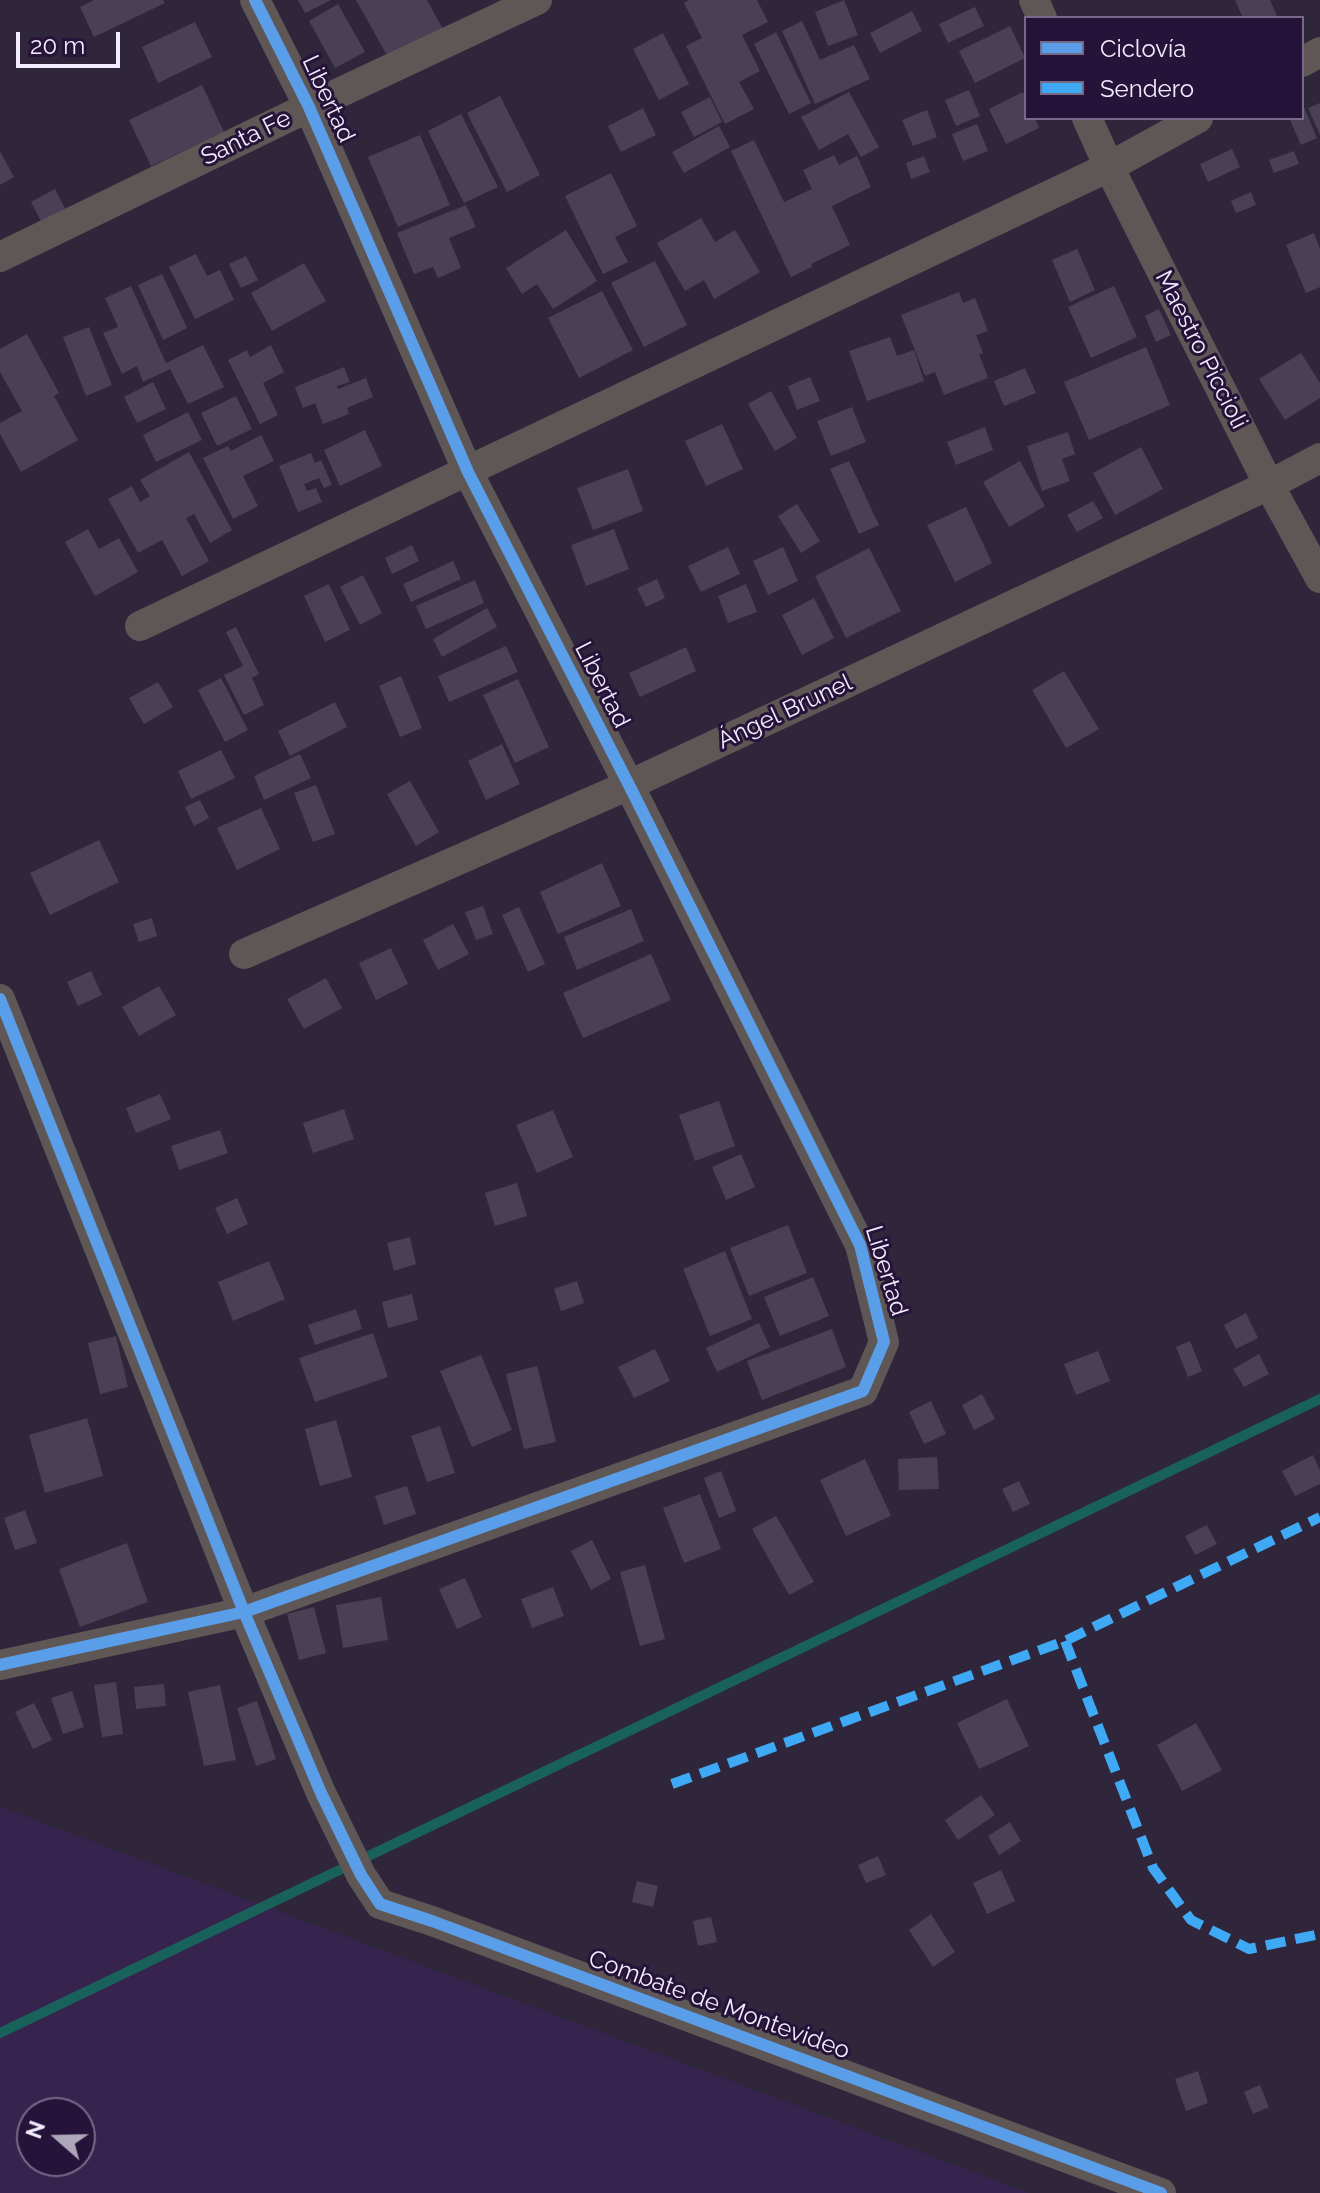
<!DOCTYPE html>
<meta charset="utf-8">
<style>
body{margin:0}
#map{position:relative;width:1320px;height:2193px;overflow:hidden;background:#30263c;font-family:Raleway,sans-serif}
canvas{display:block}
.legend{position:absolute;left:1024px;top:16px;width:280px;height:104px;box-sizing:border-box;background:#25133a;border:2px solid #776a88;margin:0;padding:10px 14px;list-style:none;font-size:24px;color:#f2ecfc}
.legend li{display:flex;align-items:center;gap:16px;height:40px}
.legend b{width:40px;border:2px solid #776a88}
.north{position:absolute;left:16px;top:2097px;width:80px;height:80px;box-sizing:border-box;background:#25133a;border:2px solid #776a88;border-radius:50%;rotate:290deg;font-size:22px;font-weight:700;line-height:32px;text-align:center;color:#f2ecfc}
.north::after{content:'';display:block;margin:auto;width:28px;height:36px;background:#aea7b9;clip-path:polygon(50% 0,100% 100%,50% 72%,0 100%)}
.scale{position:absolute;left:16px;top:32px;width:104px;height:36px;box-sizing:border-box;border:4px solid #f2ecfc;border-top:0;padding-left:10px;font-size:24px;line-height:28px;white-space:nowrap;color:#f2ecfc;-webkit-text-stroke:6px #25133a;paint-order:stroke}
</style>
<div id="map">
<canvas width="1320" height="2193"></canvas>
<ul class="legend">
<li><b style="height:10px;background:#5a9eea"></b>Ciclovía</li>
<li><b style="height:10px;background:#3fa9f5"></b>Sendero</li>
</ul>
<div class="north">N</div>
<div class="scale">20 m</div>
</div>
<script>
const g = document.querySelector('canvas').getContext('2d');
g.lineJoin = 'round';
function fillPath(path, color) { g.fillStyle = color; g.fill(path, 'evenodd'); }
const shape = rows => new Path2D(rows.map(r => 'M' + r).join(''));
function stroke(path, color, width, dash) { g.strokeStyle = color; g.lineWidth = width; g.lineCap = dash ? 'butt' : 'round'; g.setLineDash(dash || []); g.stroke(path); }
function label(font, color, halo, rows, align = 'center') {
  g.font = font + ' Raleway,sans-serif'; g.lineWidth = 6; g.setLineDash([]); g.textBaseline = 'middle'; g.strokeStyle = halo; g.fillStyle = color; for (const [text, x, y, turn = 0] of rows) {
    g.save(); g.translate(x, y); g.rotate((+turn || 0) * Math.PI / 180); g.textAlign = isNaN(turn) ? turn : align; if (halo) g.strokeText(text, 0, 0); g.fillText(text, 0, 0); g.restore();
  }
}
fillPath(shape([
 [0,1807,1029,2193,0,2193],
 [32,2113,80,2113,80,2161,32,2161]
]), '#36234e');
stroke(shape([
 [0,2033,1320,1399]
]), '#19625b', 10);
fillPath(shape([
 [94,0,163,0,165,3,94,37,80,7],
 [298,0,331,0,305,13],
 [356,0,427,0,443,29,389,59],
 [689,0,757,0,768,22,742,35,760,71,739,82,754,109,725,124,686,46,702,38,684,3],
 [844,0,858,35,828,46,815,12],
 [1235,0,1270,0,1277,16,1272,18,1243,18],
 [338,4,365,52,335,68,309,21],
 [975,7,984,26,948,43,939,24],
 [912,11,922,31,880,53,870,33],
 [802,21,820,60,854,45,870,79,815,104,782,31],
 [195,22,212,57,158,83,142,47],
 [1010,26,1025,58,975,83,959,51],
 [776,32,811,103,789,114,754,44],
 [663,33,689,84,659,100,633,49],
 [202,85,224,132,151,166,129,120],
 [969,90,980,116,956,126,945,100],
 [849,92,879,147,861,157,848,134,819,150,801,117],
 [1023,92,1026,99,1026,118,1035,118,1039,128,1006,144,989,109],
 [500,96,540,175,507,192,467,113],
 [710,97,722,122,694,137,681,112],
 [1302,102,1317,138,1301,145,1289,118,1302,118],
 [1320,103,1320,135,1308,108],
 [643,108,656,135,621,152,608,126],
 [927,110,937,137,913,146,902,120],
 [461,114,498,187,464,203,428,131],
 [977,124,988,151,963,161,952,134],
 [719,126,730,147,684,173,672,152],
 [420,135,450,205,398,227,368,157],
 [754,140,784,202,812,189,803,170,834,155,839,165,857,156,871,187,832,206,850,245,811,264,812,267,791,277,731,151],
 [1232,149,1240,167,1208,182,1200,164],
 [0,151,14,177,0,185],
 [1294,151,1299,164,1274,173,1269,160],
 [924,156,930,172,911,179,906,163],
 [611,173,637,226,615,237,628,262,603,274,565,196],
 [55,189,66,210,42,223,31,202],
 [1251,192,1256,205,1236,213,1231,201],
 [466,205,476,227,449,238,461,268,438,278,433,267,414,274,397,233],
 [701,218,715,242,735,230,760,272,714,299,704,280,685,291,657,243],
 [566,230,597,281,553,309,537,284,522,294,506,268],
 [1314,233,1320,249,1320,287,1306,293,1286,245],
 [1077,249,1095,290,1070,302,1052,260],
 [196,254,207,276,220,270,234,300,195,319,169,267],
 [246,256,258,280,241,288,229,264],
 [655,261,687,325,644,347,611,283],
 [304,263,326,301,272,331,251,293],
 [162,274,187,328,163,340,138,285],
 [131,286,166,363,203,345,224,387,188,404,170,369,143,382,137,366,122,374,103,333,118,327,105,298],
 [1114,286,1137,337,1091,358,1068,307],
 [602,291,633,350,579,378,548,318],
 [959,292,963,303,975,298,988,331,976,335,983,353,979,354,988,378,944,395,935,372,925,376,901,315],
 [1159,309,1171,335,1156,342,1145,316],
 [89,327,112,385,86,396,63,337],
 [27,334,59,393,54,396,78,440,21,472,0,434,0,423,22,411,0,372,0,349],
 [890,337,897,356,914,350,924,381,867,401,849,351],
 [271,345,284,372,263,383,278,415,260,424,228,360,247,350,250,357],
 [1146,347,1170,405,1089,440,1064,382],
 [1301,353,1320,383,1320,398,1285,420,1259,379],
 [344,367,350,382,337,386,338,389,366,378,373,397,347,408,349,414,323,424,315,403,303,408,295,387],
 [1025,368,1036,393,1004,406,994,381],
 [810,377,820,401,797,410,788,386],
 [153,382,166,409,137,423,124,397],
 [771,391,797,438,775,451,748,404],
 [236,396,252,429,217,446,201,413],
 [852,407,866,442,831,456,817,421],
 [188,412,202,440,156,462,143,435],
 [722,424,743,469,706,486,685,441],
 [985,427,993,450,956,465,947,442],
 [365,430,382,466,340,486,324,450],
 [1068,432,1075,454,1062,459,1070,481,1042,491,1027,446],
 [261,435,274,461,243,476,258,506,233,519,203,458,228,446,231,451],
 [1141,447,1163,489,1115,515,1093,473],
 [189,452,232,530,210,543,194,514,186,518,209,561,182,576,162,540,138,553,108,499,132,486,140,502,150,496,140,480],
 [311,453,315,463,321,460,332,485,324,488,319,478,304,484,307,491,316,488,322,502,298,512,279,466],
 [849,461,879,525,859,534,830,469],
 [1020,461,1045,506,1009,527,983,482],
 [628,469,643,511,593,530,577,488],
 [1093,501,1103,518,1077,532,1067,515],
 [797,504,820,541,801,553,778,516],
 [966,507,992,563,955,582,927,525],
 [88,529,99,549,119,538,138,572,95,596,65,542],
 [614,529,629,569,586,586,571,545],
 [412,545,419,561,392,574,385,558],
 [728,547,740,574,701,592,688,566],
 [783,547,798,581,768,595,753,561],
 [869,548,901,611,846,638,815,576],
 [453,561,461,579,411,602,403,584],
 [363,575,382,613,360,625,340,587],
 [657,579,665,598,646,607,637,588],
 [475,580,484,603,426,629,416,606],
 [329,584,350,630,325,642,304,596],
 [746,584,757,612,728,623,718,596],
 [814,598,834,638,802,655,782,615],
 [487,608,497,627,442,657,433,639],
 [236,627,259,674,252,678,264,705,244,715,224,675,243,666,226,632],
 [506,646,518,672,449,702,438,676],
 [686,647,696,671,640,697,629,673],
 [1064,671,1099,729,1066,748,1032,690],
 [401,676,422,728,400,737,379,686],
 [221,678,248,730,225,742,198,690],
 [518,679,549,747,515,763,483,695],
 [158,682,173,707,144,724,129,698],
 [335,702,347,727,290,756,278,731],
 [502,744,520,784,486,800,468,761],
 [221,750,235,778,191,799,178,771],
 [300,754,311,778,264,800,254,776],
 [410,781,439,832,416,846,387,794],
 [316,785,335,834,313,842,294,793],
 [200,800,209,818,194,826,185,807],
 [261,808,280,849,237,870,217,828],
 [99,840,119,882,50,915,30,873],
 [602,863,621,906,558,934,540,892],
 [483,906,493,934,476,940,465,912],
 [519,907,545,964,528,972,502,915],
 [631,909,644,941,577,970,564,937],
 [152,918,157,936,139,942,133,924],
 [453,924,469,954,438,970,423,940],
 [391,948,408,984,376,1000,359,963],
 [651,954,671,1000,583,1038,563,993],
 [91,971,102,995,78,1006,67,982],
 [326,978,342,1008,304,1029,287,999],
 [159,986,176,1015,139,1036,122,1007],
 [160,1094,171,1119,136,1133,126,1108],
 [719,1101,735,1146,695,1161,679,1115],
 [344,1109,354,1139,313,1153,303,1123],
 [553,1110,573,1157,537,1173,516,1125],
 [220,1130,228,1153,179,1170,171,1146],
 [741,1154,755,1187,726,1200,712,1167],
 [517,1183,527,1216,495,1226,485,1193],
 [237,1198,248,1224,227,1234,215,1208],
 [788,1225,807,1273,749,1296,730,1248],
 [410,1237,416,1264,394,1271,387,1243],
 [725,1251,752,1319,710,1336,683,1269],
 [269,1261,285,1299,233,1321,218,1282],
 [813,1277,829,1316,780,1336,764,1297],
 [577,1281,584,1303,561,1311,554,1289],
 [412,1294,418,1320,388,1328,382,1302],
 [356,1309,362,1329,315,1345,308,1325],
 [1246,1313,1258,1338,1236,1349,1224,1325],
 [759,1323,770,1347,717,1372,706,1348],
 [832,1329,846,1367,762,1400,747,1361],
 [373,1333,388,1377,315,1402,299,1358],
 [116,1336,128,1387,100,1394,88,1343],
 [1190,1341,1202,1371,1188,1377,1176,1347],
 [655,1349,670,1381,634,1398,618,1367],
 [1098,1351,1110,1381,1076,1395,1064,1364],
 [1259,1354,1269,1374,1244,1387,1233,1369],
 [481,1355,512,1430,472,1447,440,1371],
 [537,1366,556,1442,524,1449,506,1374],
 [982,1394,995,1419,974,1430,962,1405],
 [931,1401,946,1434,924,1444,909,1412],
 [87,1418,103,1476,45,1493,29,1435],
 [336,1420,352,1477,320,1486,305,1429],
 [440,1426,455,1473,427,1482,411,1436],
 [1313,1455,1320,1470,1320,1484,1295,1496,1282,1471],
 [937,1457,939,1489,899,1490,898,1459],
 [865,1459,891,1516,846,1536,820,1480],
 [721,1471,736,1511,719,1518,704,1478],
 [1019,1481,1030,1504,1013,1512,1002,1489],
 [407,1486,416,1514,384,1525,375,1496],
 [700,1494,721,1549,684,1563,663,1508],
 [25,1510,37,1543,15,1550,4,1518],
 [776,1516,814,1582,789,1595,752,1529],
 [1207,1525,1217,1544,1195,1555,1185,1536],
 [592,1540,611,1579,591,1590,571,1551],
 [127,1543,148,1602,80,1627,59,1569],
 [645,1565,665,1639,640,1646,620,1572],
 [465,1578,482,1617,457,1629,439,1589],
 [553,1587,564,1616,532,1628,521,1599],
 [381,1597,388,1640,343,1648,336,1605],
 [314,1607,326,1653,299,1660,287,1614],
 [116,1682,123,1734,102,1737,94,1685],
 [164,1684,166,1706,136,1709,134,1687],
 [220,1685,236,1760,204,1766,188,1692],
 [72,1691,84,1727,63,1734,51,1698],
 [1007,1699,1029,1746,979,1769,957,1723],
 [257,1701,276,1759,256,1766,237,1708],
 [34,1703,52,1740,33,1749,15,1712],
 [1196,1723,1222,1770,1182,1791,1157,1745],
 [981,1795,995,1815,958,1840,945,1820],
 [1010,1822,1021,1841,999,1855,988,1836],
 [878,1856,886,1875,866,1883,858,1865],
 [1001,1870,1015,1901,987,1914,973,1883],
 [637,1881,658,1886,653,1907,632,1902],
 [931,1914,955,1952,933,1967,909,1930],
 [711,1917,717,1942,698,1946,693,1921],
 [1198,2071,1208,2103,1186,2111,1175,2079],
 [1260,2085,1269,2107,1253,2114,1244,2092]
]), '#494055');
stroke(shape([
 [1034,0,1042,18],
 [1302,62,1320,52],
 [1087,118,1109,167,1269,485,1320,578],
 [0,257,309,107,537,0],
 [140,626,1109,167,1198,118],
 [244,954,629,785,1269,485,1320,458],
 [0,999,244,1612,321,1793,361,1875,380,1904,432,1921,1161,2193],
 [0,1665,244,1612,863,1391,884,1342,860,1245,629,785,468,472,309,107,255,0]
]), '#5e5755', 30);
stroke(shape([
 [1065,1641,1153,1868,1191,1920,1249,1949,1320,1934],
 [672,1784,1065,1641,1320,1517]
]), '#3fa9f5', 10, [20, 10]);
stroke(shape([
 [0,999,244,1612,321,1793,361,1875,380,1904,432,1921,1161,2193],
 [0,1665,244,1612,863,1391,884,1342,860,1245,629,785,468,472,309,107,255,0]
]), '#5a9eea', 12);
label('24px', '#f2ecfc', '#25133a', [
 ["Libertad",328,99,65],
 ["Santa Fe",246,138,-26],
 ["Maestro Piccioli",1201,350,63],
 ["Libertad",602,685,63],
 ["Ángel Brunel",785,712,-25],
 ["Libertad",886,1271,73],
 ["Combate de Montevideo",719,2005,20]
]);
</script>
